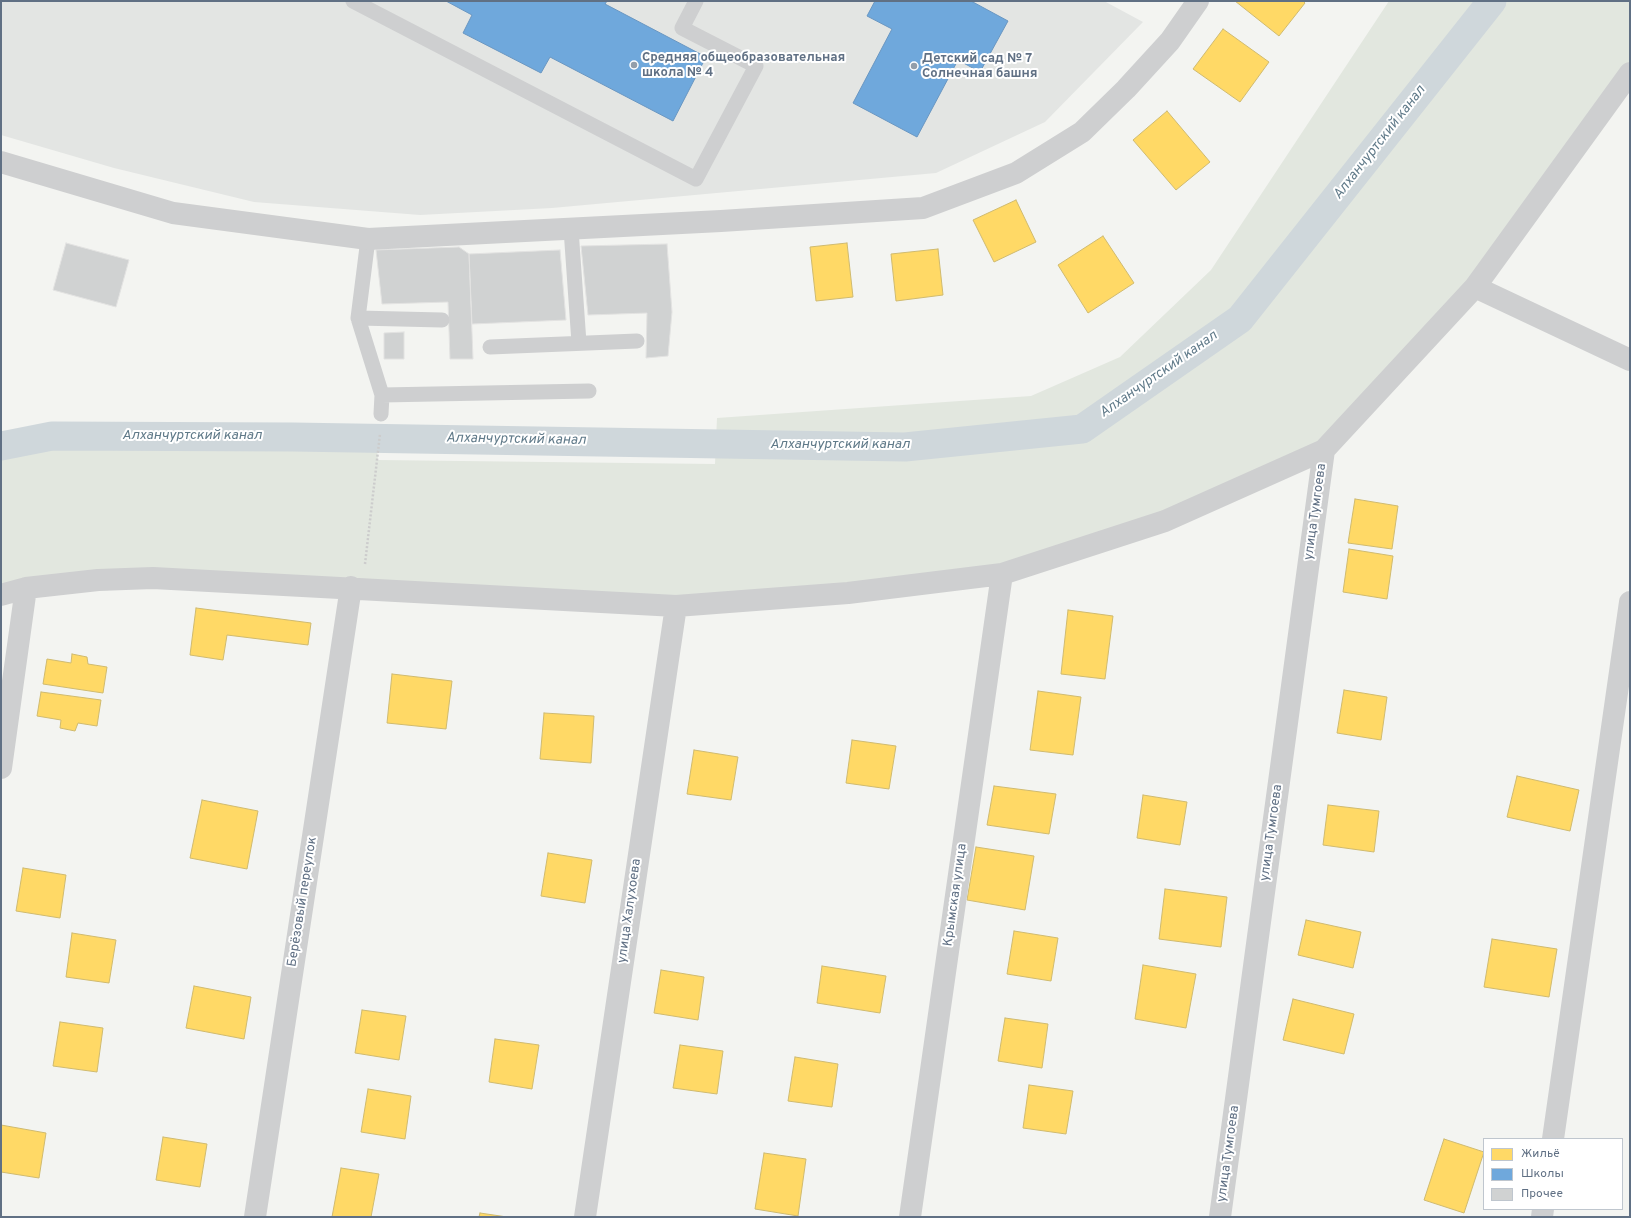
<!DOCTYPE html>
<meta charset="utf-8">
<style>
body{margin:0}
#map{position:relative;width:1631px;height:1218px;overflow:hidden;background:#f3f4f1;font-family:Overpass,sans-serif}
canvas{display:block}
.frame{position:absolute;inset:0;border:2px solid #607084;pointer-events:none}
.legend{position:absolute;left:1483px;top:1138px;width:140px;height:72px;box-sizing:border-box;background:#fff;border:1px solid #bfc6ce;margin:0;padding:5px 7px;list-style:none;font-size:12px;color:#607084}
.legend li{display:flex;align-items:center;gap:8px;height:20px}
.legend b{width:20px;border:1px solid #bfc6ce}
</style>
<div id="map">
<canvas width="1631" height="1218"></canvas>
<div class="frame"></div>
<ul class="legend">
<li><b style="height:11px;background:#ffd966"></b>Жильё</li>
<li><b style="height:11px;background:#6fa8dc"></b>Школы</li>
<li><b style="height:11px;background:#d0d2d2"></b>Прочее</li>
</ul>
</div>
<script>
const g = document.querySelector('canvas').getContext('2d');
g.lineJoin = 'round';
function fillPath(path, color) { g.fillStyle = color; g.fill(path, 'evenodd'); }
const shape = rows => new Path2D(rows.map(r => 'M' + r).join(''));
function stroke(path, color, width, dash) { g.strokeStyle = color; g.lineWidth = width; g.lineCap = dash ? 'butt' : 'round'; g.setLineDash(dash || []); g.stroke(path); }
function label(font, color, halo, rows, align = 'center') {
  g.font = font + ' Overpass,sans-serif'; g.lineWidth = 4; g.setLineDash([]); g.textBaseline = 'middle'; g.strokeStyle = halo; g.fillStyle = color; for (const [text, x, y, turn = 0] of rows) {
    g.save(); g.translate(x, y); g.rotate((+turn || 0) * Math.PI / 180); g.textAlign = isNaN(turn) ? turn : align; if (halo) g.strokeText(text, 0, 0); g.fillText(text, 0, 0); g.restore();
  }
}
fillPath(shape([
 [1,1,1104,1,1143,22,1045,122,936,173,552,208,420,215,254,202,114,168,1,135]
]), '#e3e5e3');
fillPath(shape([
 [1389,1,1630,1,1630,73,1475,287,1324,450,1002,574,676,606,265,583,1,595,1,446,52,436,293,437,376,439,378,460,715,464,717,418,1031,396,1120,357,1211,270]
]), '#e2e7df');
const homes = shape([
 [1235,1,1303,1,1305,3,1279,36,1235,1],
 [1223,29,1269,62,1240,102,1193,69,1223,29],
 [1167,111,1210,162,1176,190,1133,140,1167,111],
 [1016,200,1036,242,994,262,973,220,1016,200],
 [1103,236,1134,283,1088,313,1058,265,1103,236],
 [847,243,853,297,816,301,810,247,847,243],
 [938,249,943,295,896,301,891,254,938,249],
 [1355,499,1398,506,1392,549,1348,543,1355,499],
 [1349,549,1393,556,1387,599,1343,592,1349,549],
 [196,608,311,623,308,645,227,635,223,660,190,655,196,608],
 [1068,610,1113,616,1105,679,1061,674,1068,610],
 [72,654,87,657,88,664,107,667,103,693,43,684,47,659,71,663,72,654],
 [392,674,452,681,446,729,387,723,392,674],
 [1344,690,1387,697,1381,740,1337,733,1344,690],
 [1038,691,1081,697,1073,755,1030,750,1038,691],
 [41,692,101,700,97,726,78,723,75,731,60,728,61,720,37,716,41,692],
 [544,713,594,716,591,763,540,759,544,713],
 [852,740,896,746,889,789,846,783,852,740],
 [694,750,738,757,731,800,687,794,694,750],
 [1517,776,1579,790,1570,831,1507,817,1517,776],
 [994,786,1056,794,1049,834,987,825,994,786],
 [1143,795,1187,802,1180,845,1137,838,1143,795],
 [202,800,258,811,247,869,190,858,202,800],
 [1328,805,1379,811,1374,852,1323,845,1328,805],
 [976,847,1034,856,1025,910,967,900,976,847],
 [548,853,592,860,585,903,541,896,548,853],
 [23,868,66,875,60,918,16,911,23,868],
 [1165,889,1227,897,1221,947,1159,939,1165,889],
 [1306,920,1361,932,1353,968,1298,955,1306,920],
 [1014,931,1058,938,1051,981,1007,974,1014,931],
 [72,933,116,940,109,983,66,977,72,933],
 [1492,939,1557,949,1549,997,1484,987,1492,939],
 [1143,965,1196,974,1186,1028,1135,1019,1143,965],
 [822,966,886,976,880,1013,817,1003,822,966],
 [661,970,704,977,698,1020,654,1013,661,970],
 [194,986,251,997,244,1039,186,1028,194,986],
 [1293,999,1354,1014,1344,1054,1283,1040,1293,999],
 [362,1010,406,1016,399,1060,355,1053,362,1010],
 [1005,1018,1048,1024,1042,1068,998,1061,1005,1018],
 [60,1022,103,1028,97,1072,53,1066,60,1022],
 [495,1039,539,1045,532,1089,489,1082,495,1039],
 [680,1045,723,1051,717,1094,673,1088,680,1045],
 [795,1057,838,1064,832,1107,788,1101,795,1057],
 [1029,1085,1073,1091,1066,1134,1023,1128,1029,1085],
 [368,1089,411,1096,405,1139,361,1132,368,1089],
 [1,1125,46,1133,39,1178,1,1172,1,1125],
 [163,1137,207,1144,200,1187,156,1180,163,1137],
 [1444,1139,1484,1152,1464,1213,1424,1200,1444,1139],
 [764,1153,806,1159,798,1216,755,1209,764,1153],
 [341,1168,379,1174,371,1217,332,1217,341,1168],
 [480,1213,507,1217,479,1217,480,1213]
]);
fillPath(homes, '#ffd966');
stroke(homes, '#cfba6f', 1);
const schools = shape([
 [446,1,607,1,605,4,706,57,673,121,550,57,541,73,463,33,472,15,446,1],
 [875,1,971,1,1008,21,980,72,958,60,917,137,853,103,892,29,867,16,875,1]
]);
fillPath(schools, '#6fa8dc');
stroke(schools, '#6a97c2', 1);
stroke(shape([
 [1,446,52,436,293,437,905,447,1082,429,1240,319,1492,1]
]), '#cfd7db', 29);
const building = shape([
 [66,243,129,260,116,307,53,290,66,243],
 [667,244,672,312,668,356,646,358,647,313,588,315,581,246,667,244],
 [459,247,469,254,473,359,450,359,448,302,382,304,376,250,459,247],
 [560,250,566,320,472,324,469,254,560,250],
 [404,332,404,359,384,359,384,333,404,332]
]);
fillPath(building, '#d0d2d2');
stroke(building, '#e2e2e1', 1);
stroke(shape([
 [365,564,380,434]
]), '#ccc', 2.5, [2, 2]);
stroke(shape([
 [353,1,696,179,756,66,682,28,696,1],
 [571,229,579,343],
 [368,239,358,318,382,395,381,414],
 [358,318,442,320],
 [490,347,637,341],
 [382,395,589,391]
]), '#cecfd0', 15);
stroke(shape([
 [1,162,173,213,368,239,721,221,923,208,1016,173,1082,132,1126,89,1170,41,1198,1],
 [1475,287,1630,360],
 [1,595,26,588,98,580,153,578,676,606,848,593,1002,574,1165,521,1324,450,1475,287,1630,73],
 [1,768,26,588],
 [1553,1139,1630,602],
 [255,1217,351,587],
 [585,1217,676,606],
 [910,1217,1002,574],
 [1220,1217,1324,450],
 [1542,1217,1543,1209]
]), '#cecfd0', 22);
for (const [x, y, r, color] of [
 [634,65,4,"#939eaa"],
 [914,66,4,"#939eaa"]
]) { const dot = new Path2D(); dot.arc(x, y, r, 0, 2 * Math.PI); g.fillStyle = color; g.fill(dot); stroke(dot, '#fff', 1.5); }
label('bold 13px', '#607084', '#fff', [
 ["Средняя общеобразовательная",642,58],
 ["школа № 4",642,73],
 ["Детский сад № 7",922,59],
 ["Солнечная башня",922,74]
], 'left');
label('13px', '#607084', '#fff', [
 ["улица Тумгоева",1316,512,-82],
 ["улица Тумгоева",1272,833,-82],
 ["Крымская улица",956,895,-82],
 ["Берёзовый переулок",303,902,-81],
 ["улица Халухоева",630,911,-82],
 ["улица Тумгоева",1229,1154,-82]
]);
label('italic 14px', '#607a89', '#fff', [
 ["Алханчуртский канал",1380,143,-52],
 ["Алханчуртский канал",1159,375,-35],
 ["Алханчуртский канал",192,436],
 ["Алханчуртский канал",516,440,1],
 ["Алханчуртский канал",840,445]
]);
</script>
